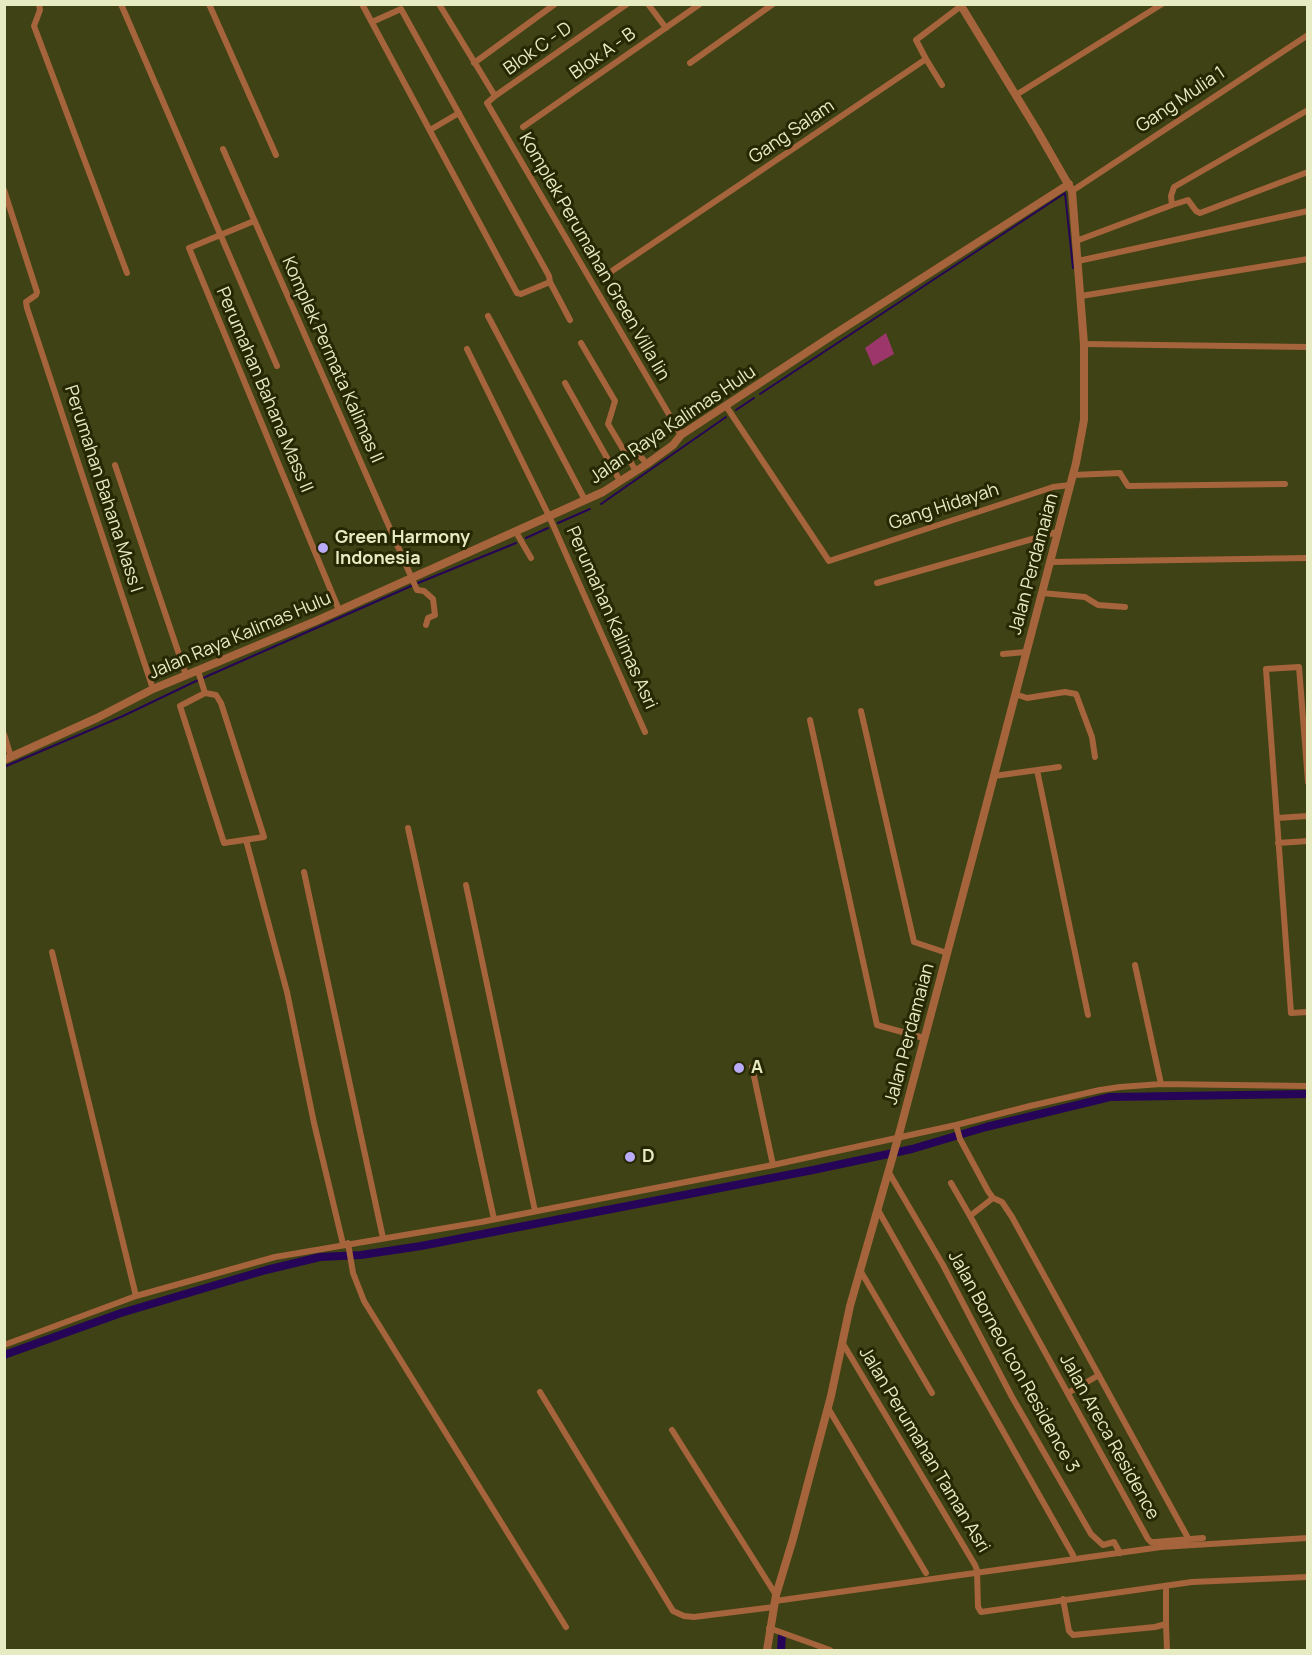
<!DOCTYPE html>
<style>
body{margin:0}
#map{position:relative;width:1312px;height:1655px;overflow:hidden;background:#3f4215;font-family:Manrope,sans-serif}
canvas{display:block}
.frame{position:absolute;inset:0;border:6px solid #e7ebc2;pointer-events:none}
</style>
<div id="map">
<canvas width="1312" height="1655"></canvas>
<div class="frame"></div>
</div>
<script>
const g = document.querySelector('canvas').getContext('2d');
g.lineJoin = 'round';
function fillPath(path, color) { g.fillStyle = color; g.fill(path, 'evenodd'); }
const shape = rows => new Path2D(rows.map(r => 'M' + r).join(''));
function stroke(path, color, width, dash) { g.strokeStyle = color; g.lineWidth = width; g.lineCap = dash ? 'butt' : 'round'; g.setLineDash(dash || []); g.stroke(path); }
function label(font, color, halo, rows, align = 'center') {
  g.font = font + ' Manrope,sans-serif'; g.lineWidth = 6; g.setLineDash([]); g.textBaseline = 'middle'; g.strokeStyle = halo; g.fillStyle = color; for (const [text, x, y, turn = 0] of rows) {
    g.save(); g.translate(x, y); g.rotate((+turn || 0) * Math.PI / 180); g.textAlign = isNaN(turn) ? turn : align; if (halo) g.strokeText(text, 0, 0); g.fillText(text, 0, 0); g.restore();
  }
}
fillPath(shape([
 [886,333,894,354,873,366,865,348]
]), '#9d376b');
stroke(shape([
 [760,394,1065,193,1073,268],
 [736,410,754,398],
 [601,504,726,417],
 [558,523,590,509],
 [526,538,548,528],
 [4,767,123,716,194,682,418,583,516,543]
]), '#260458', 2);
stroke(shape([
 [4,1355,121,1313,266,1270,320,1257,361,1255,421,1246,813,1170,912,1149,986,1127,1110,1097,1308,1094],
 [781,1650,782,1635]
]), '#260458', 8);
stroke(shape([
 [39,4,40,10,34,26,127,273],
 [121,4,277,366],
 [209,4,276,155],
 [362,4,517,293,521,294,550,282,549,276,401,9,372,22],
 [439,4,495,96,627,4],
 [648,4,666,28],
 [926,59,942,85],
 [474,63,555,4],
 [690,63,773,4],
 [1016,95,1162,4],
 [495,96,487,103,681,435],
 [523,127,700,4],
 [430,130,459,113],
 [223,149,417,590,424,591,433,599,435,615,428,618,426,625],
 [4,190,37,292,36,295,26,302,27,308,153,689],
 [1072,191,1308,35],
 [1172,205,1188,200,1196,211,1200,213,1308,172],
 [254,221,189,248,339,610],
 [1076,241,1172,205,1171,196,1174,187,1308,110],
 [1078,261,1308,211],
 [609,273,926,59,916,40,961,6],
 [550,282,570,320],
 [1081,296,1308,259],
 [488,316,585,500],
 [581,343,615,401,608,424,636,471],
 [1084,344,1308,347],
 [467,349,549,516,645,732],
 [565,383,620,481],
 [726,406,829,561,1014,500,1053,487,1070,485],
 [633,448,647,464],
 [115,465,186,675],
 [1073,475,1120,473,1128,486,1285,484],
 [516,532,531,558],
 [1050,562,1308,558],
 [877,583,1057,532],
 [1042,593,1085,597,1098,605,1125,607],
 [1003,654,1026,652],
 [198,671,205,693,216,695,221,703,264,837,224,843,180,706,205,693],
 [1015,694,1027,698,1065,692,1076,694,1092,737,1095,757],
 [861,711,914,942,947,953],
 [810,720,877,1025,924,1038],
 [4,734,11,757],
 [1037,770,1088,1015],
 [994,776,1059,767],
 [1308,782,1299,667,1266,669,1291,1013,1308,1012],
 [1277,818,1308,816],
 [408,828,494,1219],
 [246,840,287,992,314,1123,343,1244],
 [1278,843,1308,841],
 [304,872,383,1238],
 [466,885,535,1211],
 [52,952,136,1296],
 [1135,965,1161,1084],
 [752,1067,773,1165],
 [956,1125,960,1139,988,1191,993,1198,1002,1202,1012,1217,1188,1538],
 [888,1171,943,1265,1012,1397,1091,1534,1103,1545,1114,1542,1120,1553],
 [951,1183,970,1216],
 [993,1198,970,1216,1148,1539,1151,1542,1155,1542,1203,1538],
 [878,1210,1073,1555],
 [348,1243,353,1273,364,1301,566,1627],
 [860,1270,932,1393],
 [842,1342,975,1565,977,1570,978,1607,981,1612,1192,1582,1308,1577],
 [4,1345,136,1296,275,1257,481,1222,773,1165,956,1125,1030,1106,1100,1090,1120,1087,1161,1084,1308,1086],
 [540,1392,673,1611,684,1616,694,1617,774,1607],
 [1068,1393,1099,1375],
 [828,1408,926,1573],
 [672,1430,776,1595],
 [1063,1599,1069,1631,1073,1635,1155,1627,1166,1624,1166,1586],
 [775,1601,1161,1547,1308,1538],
 [1166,1624,1167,1650],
 [769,1628,830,1650]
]), '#a5643b', 6);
stroke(shape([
 [4,760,97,718,153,689,316,621,603,492,647,464,673,445,681,435,833,335,1069,184],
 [767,1650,776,1595,793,1539,831,1396,850,1306,898,1138,974,852,1076,463,1084,420,1084,344,1072,191,1037,130,960,4]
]), '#a5643b', 8);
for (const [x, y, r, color] of [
 [323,548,6,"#b9abf7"],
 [739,1068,6,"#b9abf7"],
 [630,1157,6,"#b9abf7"]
]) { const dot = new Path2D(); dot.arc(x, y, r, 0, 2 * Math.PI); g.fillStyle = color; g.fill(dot); stroke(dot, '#262803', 2); }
label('18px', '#e7ebc2', '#262803', [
 ["Blok C - D",538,49,-35],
 ["Blok A - B",603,54,-35],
 ["Gang Mulia 1",1181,100,-34],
 ["Gang Salam",792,132,-34],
 ["Komplek Perumahan Green Villa Iin",594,257,60],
 ["Komplek Permata Kalimas II",332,360,66],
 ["Perumahan Bahana Mass II",264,390,67],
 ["Jalan Raya Kalimas Hulu",673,425,-34],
 ["Perumahan Bahana Mass I",103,489,72],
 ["Gang Hidayah",944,507,-18],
 ["Jalan Perdamaian",1034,564,-75],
 ["Perumahan Kalimas Asri",611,618,66],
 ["Jalan Raya Kalimas Hulu",240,636,-23],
 ["Jalan Perdamaian",910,1034,-75],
 ["Jalan Borneo Icon Residence 3",1013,1362,61],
 ["Jalan Areca Residence",1109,1437,61],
 ["Jalan Perumahan Taman Asri",924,1450,59]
]);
label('bold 18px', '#e7ebc2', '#262803', [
 ["Green Harmony",335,538],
 ["Indonesia",335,559],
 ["A",751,1068],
 ["D",642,1157]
], 'left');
</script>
